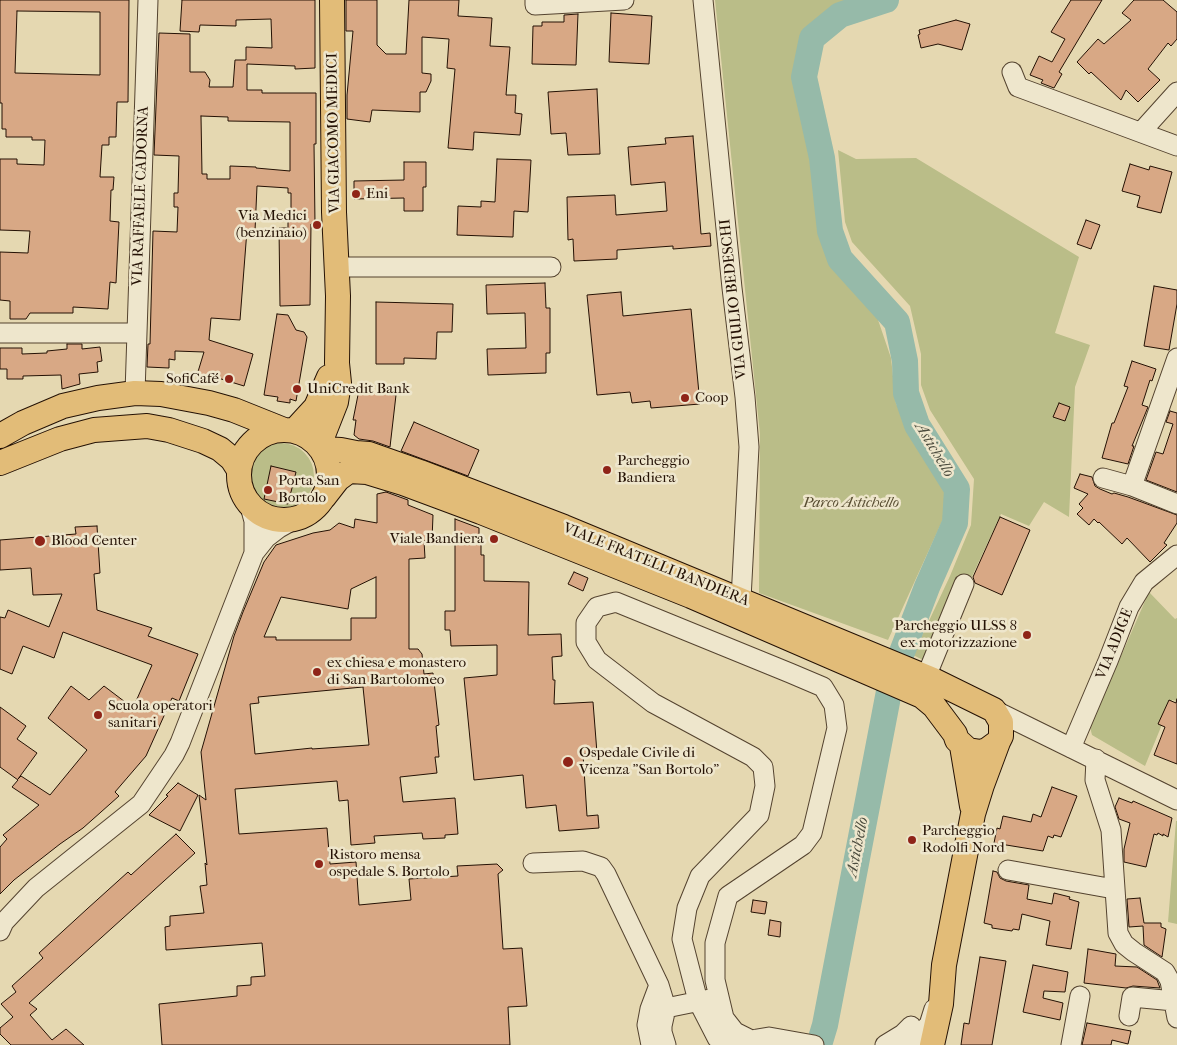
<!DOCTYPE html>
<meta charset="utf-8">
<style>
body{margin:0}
canvas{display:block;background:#e5d8b1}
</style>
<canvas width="1177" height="1045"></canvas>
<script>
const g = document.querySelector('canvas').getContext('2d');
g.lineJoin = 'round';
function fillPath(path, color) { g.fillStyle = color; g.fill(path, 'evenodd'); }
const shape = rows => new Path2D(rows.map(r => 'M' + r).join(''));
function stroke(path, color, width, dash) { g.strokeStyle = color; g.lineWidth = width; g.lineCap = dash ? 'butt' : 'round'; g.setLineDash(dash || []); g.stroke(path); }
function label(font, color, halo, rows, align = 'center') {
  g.font = font + ' "IM FELL French Canon",serif'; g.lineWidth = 5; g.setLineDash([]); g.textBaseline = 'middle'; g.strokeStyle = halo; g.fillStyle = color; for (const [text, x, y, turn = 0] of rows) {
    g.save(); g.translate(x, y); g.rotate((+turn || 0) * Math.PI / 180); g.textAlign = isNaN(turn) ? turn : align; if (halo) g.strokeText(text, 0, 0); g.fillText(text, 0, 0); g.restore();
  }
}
fillPath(shape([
 [715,0,854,0,805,31,802,105,828,257,875,311,891,358,896,404,944,478,950,500,944,517,888,640,759,593,760,434],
 [838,150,856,159,916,158,1079,257,1055,333,1090,345,1075,387,1069,517,1044,502,1029,526,1001,514,968,585,925,661,913,655,950,576,971,525,974,479,930,410,921,385,921,354,910,306,852,242,845,222],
 '248 476a33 33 0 1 1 66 0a33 33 0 1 1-66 0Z',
 [1149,592,1175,619,1177,618,1177,701,1172,700,1145,766,1092,735,1090,727],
 [1176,821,1177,821,1177,924,1168,922]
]), '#babd88');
stroke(shape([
 [819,1045,825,1025,891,681,927,587,955,523,957,489,917,425,906,393,905,361,897,322,840,259,830,231,822,158,804,77,812,38,840,15,886,0]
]), '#96baa9', 26);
const building = shape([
 [0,0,129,0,128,102,117,102,116,137,109,137,109,145,102,145,100,177,114,177,113,190,111,190,110,221,119,222,116,283,110,282,108,309,73,307,73,313,30,313,26,319,10,319,10,301,0,300,0,252,28,253,30,231,0,230,0,159,17,159,17,164,44,165,45,140,32,140,32,137,6,137,6,129,2,129,2,103,0,103,0,0],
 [17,11,100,12,100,75,15,73,17,11],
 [182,0,315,0,315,68,295,69,295,66,247,64,247,90,262,90,262,93,316,93,316,144,314,144,315,224,311,224,310,305,280,306,279,228,288,228,288,222,291,221,291,193,288,193,288,188,257,186,255,231,247,230,240,320,211,318,209,340,253,354,244,386,218,378,217,381,197,375,204,352,175,351,175,360,169,359,169,368,147,367,148,344,150,344,153,231,177,232,178,207,174,207,174,193,178,193,179,156,154,155,159,33,190,34,190,72,205,72,210,80,209,87,233,87,235,60,246,60,246,47,272,48,271,19,236,20,236,26,200,25,199,32,180,31,182,0],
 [201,116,228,117,228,121,290,122,290,171,256,168,256,167,230,166,230,179,207,179,207,174,202,174,201,116],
 [346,0,377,0,377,45,386,54,406,54,409,0,459,0,458,16,492,18,490,46,510,47,506,95,516,95,515,113,522,114,520,135,474,132,473,150,448,148,455,69,447,68,449,39,422,37,422,73,431,74,431,81,426,92,420,92,420,112,372,110,370,122,347,119,347,95,353,31,346,31,346,0],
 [1071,0,1102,0,1059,72,1062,74,1054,88,1041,83,1043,80,1030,75,1039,56,1052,62,1065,39,1051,32,1071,0],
 [1134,0,1163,0,1177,12,1177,39,1171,46,1168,43,1148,69,1160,80,1138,102,1126,90,1121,100,1091,72,1089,74,1077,62,1098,39,1104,44,1131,20,1122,13,1134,0],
 [611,13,652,16,649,64,609,62,611,13],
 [578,14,576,65,532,64,533,26,542,26,542,22,564,22,564,15,578,14],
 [956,20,970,24,962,50,938,44,921,48,918,35,920,34,919,30,956,20],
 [597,89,600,154,568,155,566,133,551,134,548,92,597,89],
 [693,136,701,234,710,233,711,246,673,249,673,246,617,250,617,259,574,261,573,239,568,240,567,197,615,195,616,215,667,211,665,182,631,185,628,147,666,144,665,138,693,136],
 [497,159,531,160,528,212,514,211,513,237,457,235,458,206,481,207,481,201,495,202,497,159],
 [404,162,426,162,426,187,423,187,423,211,404,211,404,198,354,199,354,181,404,180,404,162],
 [1130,164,1149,170,1150,166,1172,172,1161,213,1137,207,1140,196,1122,191,1130,164],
 [1086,220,1100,225,1091,249,1077,244,1086,220],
 [545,283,546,308,550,308,550,353,546,353,546,373,488,375,487,349,526,348,525,313,487,314,486,285,545,283],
 [1154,286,1177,290,1177,304,1169,350,1144,346,1154,286],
 [621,292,623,316,691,309,700,404,651,408,650,401,632,403,630,392,597,395,587,295,621,292],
 [376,302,453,304,452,332,437,332,436,359,404,358,404,364,376,364,376,302],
 [277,314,288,315,296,330,304,332,307,337,296,401,290,399,290,403,277,401,278,397,264,395,277,314],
 [67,344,82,344,82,349,100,347,102,361,97,362,98,372,79,374,80,384,62,389,61,375,23,376,23,379,7,379,7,369,0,369,0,348,22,348,22,354,47,353,47,351,67,349,67,344],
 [1132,361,1156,369,1152,381,1150,380,1142,405,1148,407,1132,446,1134,446,1128,464,1102,458,1112,423,1114,423,1128,387,1124,386,1132,361],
 [359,390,396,395,390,447,373,441,359,439,354,435,356,420,353,420,359,390],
 [1059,403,1070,407,1065,421,1053,417,1059,403],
 [1170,411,1177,413,1177,492,1146,480,1156,452,1163,454,1173,424,1166,422,1170,411],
 [414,422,479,450,468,476,401,451,414,422],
 [271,466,296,472,288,504,264,499,271,466],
 [1080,474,1092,477,1095,486,1100,489,1112,494,1114,493,1128,497,1177,515,1177,523,1164,543,1167,545,1150,562,1127,538,1122,544,1099,522,1098,523,1094,519,1089,525,1077,514,1083,508,1079,504,1088,494,1074,488,1080,474],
 [386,492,408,500,408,505,433,515,432,540,424,541,425,558,409,559,409,649,418,649,422,654,424,674,433,673,439,725,436,726,439,757,435,757,437,773,400,777,403,802,455,798,458,834,445,835,445,838,423,839,422,833,374,836,375,843,351,845,348,800,339,801,337,781,235,789,239,834,327,828,330,864,356,862,359,905,411,900,409,879,458,876,457,866,497,864,503,870,498,874,503,949,522,948,527,1006,508,1007,510,1045,162,1045,159,1004,237,996,237,986,251,985,251,977,265,976,262,943,166,950,165,927,170,926,170,916,204,913,200,886,207,885,205,863,207,865,199,795,206,800,201,752,234,636,243,612,264,562,276,545,313,533,330,530,339,523,354,528,355,519,377,523,377,494,386,492],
 [376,577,376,618,351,618,351,640,276,640,276,637,264,637,281,597,348,609,351,589,376,577],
 [363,687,369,745,312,749,312,748,255,754,250,704,259,703,258,697,363,687],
 [1000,517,1030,530,1002,595,975,583,973,577,1000,517],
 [455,519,479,528,479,536,481,536,481,555,484,555,484,581,529,582,528,635,561,634,562,656,552,657,553,680,555,680,554,704,593,702,597,753,583,754,587,816,598,815,599,828,559,831,556,805,526,808,523,775,474,780,464,678,497,675,497,645,451,646,450,630,445,630,445,611,455,611,455,519],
 [97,526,100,573,94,574,97,610,152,628,148,636,198,654,179,701,172,698,146,756,115,792,119,796,83,828,60,844,14,880,0,894,0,847,7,839,3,835,39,805,12,787,18,780,0,767,0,707,26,726,17,739,37,753,18,779,21,776,50,795,87,750,48,718,71,686,89,700,104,686,133,708,152,665,63,632,54,658,23,646,12,674,0,669,0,617,5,618,8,610,49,627,62,594,33,595,31,568,0,570,0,540,76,534,75,527,97,526],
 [574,572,588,578,583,591,568,584,574,572],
 [1177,699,1177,764,1154,755,1165,727,1158,724,1169,700,1176,703,1177,699],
 [178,783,198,795,180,831,149,815,168,796,166,795,178,783],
 [1052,787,1077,796,1061,837,1054,835,1053,838,1048,836,1043,851,994,843,997,828,1000,829,1003,816,1031,822,1033,814,1041,817,1052,787],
 [1119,798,1132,803,1133,801,1172,818,1168,837,1163,834,1163,836,1158,833,1157,835,1154,834,1146,867,1124,862,1124,849,1130,823,1119,819,1115,807,1119,798],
 [176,834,195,853,29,1003,37,1009,30,1015,52,1040,66,1029,84,1045,11,1045,0,1034,0,1028,13,1017,1,1004,16,992,12,986,43,958,39,953,87,909,128,872,131,875,176,834],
 [993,871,997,872,1000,878,1006,881,1029,885,1027,899,1052,904,1054,893,1070,897,1069,899,1079,902,1071,949,1046,945,1050,921,1022,914,1019,930,1013,929,1012,931,992,928,992,925,984,923,993,871],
 [1140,898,1144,923,1161,923,1161,927,1166,929,1162,957,1144,945,1143,926,1129,927,1127,899,1140,898],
 [753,900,767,902,765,914,751,912,753,900],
 [770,920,781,922,780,937,768,935,770,920],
 [1088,949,1116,954,1115,966,1137,967,1157,980,1160,988,1133,986,1126,988,1084,983,1088,949],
 [980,957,1006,961,992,1045,961,1045,964,1023,969,1024,980,957],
 [1033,965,1068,972,1065,992,1044,991,1043,998,1063,1003,1060,1020,1023,1012,1033,965],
 [1087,1023,1131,1031,1128,1044,1112,1040,1111,1045,1082,1045,1087,1023]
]);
fillPath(building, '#d8a885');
stroke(building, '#241104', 1);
const minor = shape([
 [535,0,535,5,624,0],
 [703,0,732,288,745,397,749,447,741,599],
 [1012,72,1018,87,1177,146],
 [1141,132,1177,92],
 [337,267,551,267],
 [0,333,136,333],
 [135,393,148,0],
 [1103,478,1132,486,1177,504],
 [1132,486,1177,358],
 [249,503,254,521,254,553],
 [926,677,964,584],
 [994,710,1177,800],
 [1071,748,1108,661,1129,607,1144,582,1177,555],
 [1096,759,1095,780,1111,830,1118,933,1124,944,1134,952,1165,972,1170,981,1177,1018],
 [533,863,583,861,601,867,606,874,659,985,666,1008,662,1026,662,1032,666,1045],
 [1008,870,1114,889],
 [0,931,4,922,36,888,141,804,174,755,180,743,254,553,266,538,279,528,297,518],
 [666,1008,710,999],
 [1129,1016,1132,997,1174,1001],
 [739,1044,757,1039,769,1037,814,1045],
 [651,1045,647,1025,650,1009,659,985],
 [726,1045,717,1038,698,1001,682,939,687,908,700,876,759,815,765,786,763,767,753,757,653,703,597,660,586,642,586,623,597,607,616,602,790,673,823,687,834,705,837,728,812,833,803,845,728,896,715,943,715,980,724,1018,735,1032,751,1040],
 [885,1045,903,1034,911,1026],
 [905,1045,929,1025,934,1009],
 [1071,1045,1080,996]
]);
const major = shape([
 '239 475a45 45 0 1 1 90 0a45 45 0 1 1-90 0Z',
 [294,431,316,407,329,377],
 [0,436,23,423,63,406,98,398,135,393,161,394,209,403,234,410,284,430],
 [322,449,341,450,356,453,369,454,420,472,564,527,931,679,994,710,1001,722,1001,736,998,742,987,750,981,752,968,750,957,740,955,734,934,706,922,696,691,596,481,512,403,483,367,472,349,471,338,479,324,497],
 [322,449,323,435,336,402,339,383,337,363,338,296,334,212,332,0],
 [0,463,60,439,94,430,147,426,169,430,203,441,220,449,232,459,239,470],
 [962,746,972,806],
 [932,1045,941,1004,944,965,973,814,982,785,998,742]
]);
stroke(minor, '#54432f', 21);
stroke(major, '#241104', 26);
stroke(minor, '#eee6cc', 19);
stroke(major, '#e2bc78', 24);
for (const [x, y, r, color] of [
 [356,194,5,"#8f2418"],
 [317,225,5,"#8f2418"],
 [229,379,5,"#8f2418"],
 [297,389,5,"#8f2418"],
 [685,398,5,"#8f2418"],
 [607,470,5,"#8f2418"],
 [268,490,5,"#8f2418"],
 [494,539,5,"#8f2418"],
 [40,541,6,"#8f2418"],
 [1027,635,5,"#8f2418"],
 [317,672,5,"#8f2418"],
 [98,715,5,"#8f2418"],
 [568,762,6,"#8f2418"],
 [912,840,5,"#8f2418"],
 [319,864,5,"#8f2418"]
]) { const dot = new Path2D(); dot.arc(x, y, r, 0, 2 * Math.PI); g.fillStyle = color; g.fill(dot); stroke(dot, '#eee6cc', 2); }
label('15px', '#241104', '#eee6cc', [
 ["VIA GIACOMO MEDICI",334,133,-91],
 ["VIA RAFFAELE CADORNA",141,196,-88],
 ["VIA GIULIO BEDESCHI",734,299,-96],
 ["VIALE FRATELLI BANDIERA",656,565,22],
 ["VIA ADIGE",1115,644,-68]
]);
label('15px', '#241104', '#eee6cc', [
 ["Eni",366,194],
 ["Via Medici",307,216,"right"],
 ["(benzinaio)",307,233,"right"],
 ["SofiCafé",219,379,"right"],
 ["UniCredit Bank",307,389],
 ["Coop",695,398],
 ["Parcheggio",617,461],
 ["Bandiera",617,478],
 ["Porta San",278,481],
 ["Bortolo",278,498],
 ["Viale Bandiera",484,539,"right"],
 ["Blood Center",51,541],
 ["Parcheggio ULSS 8",1017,626,"right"],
 ["ex motorizzazione",1017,643,"right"],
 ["ex chiesa e monastero",327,663],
 ["di San Bartolomeo",327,680],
 ["Scuola operatori",108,706],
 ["sanitari",108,723],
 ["Ospedale Civile di",579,753],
 ["Vicenza \"San Bortolo\"",579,770],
 ["Parcheggio",922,831],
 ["Rodolfi Nord",922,848],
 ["Ristoro mensa",329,855],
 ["ospedale S. Bortolo",329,872]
], 'left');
label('italic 15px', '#584d32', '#eee6cc', [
 ["Parco Astichello",851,503]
]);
label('italic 16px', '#4c4c3e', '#eee6cc', [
 ["Astichello",934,450,59],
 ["Astichello",858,847,-79]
]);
</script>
